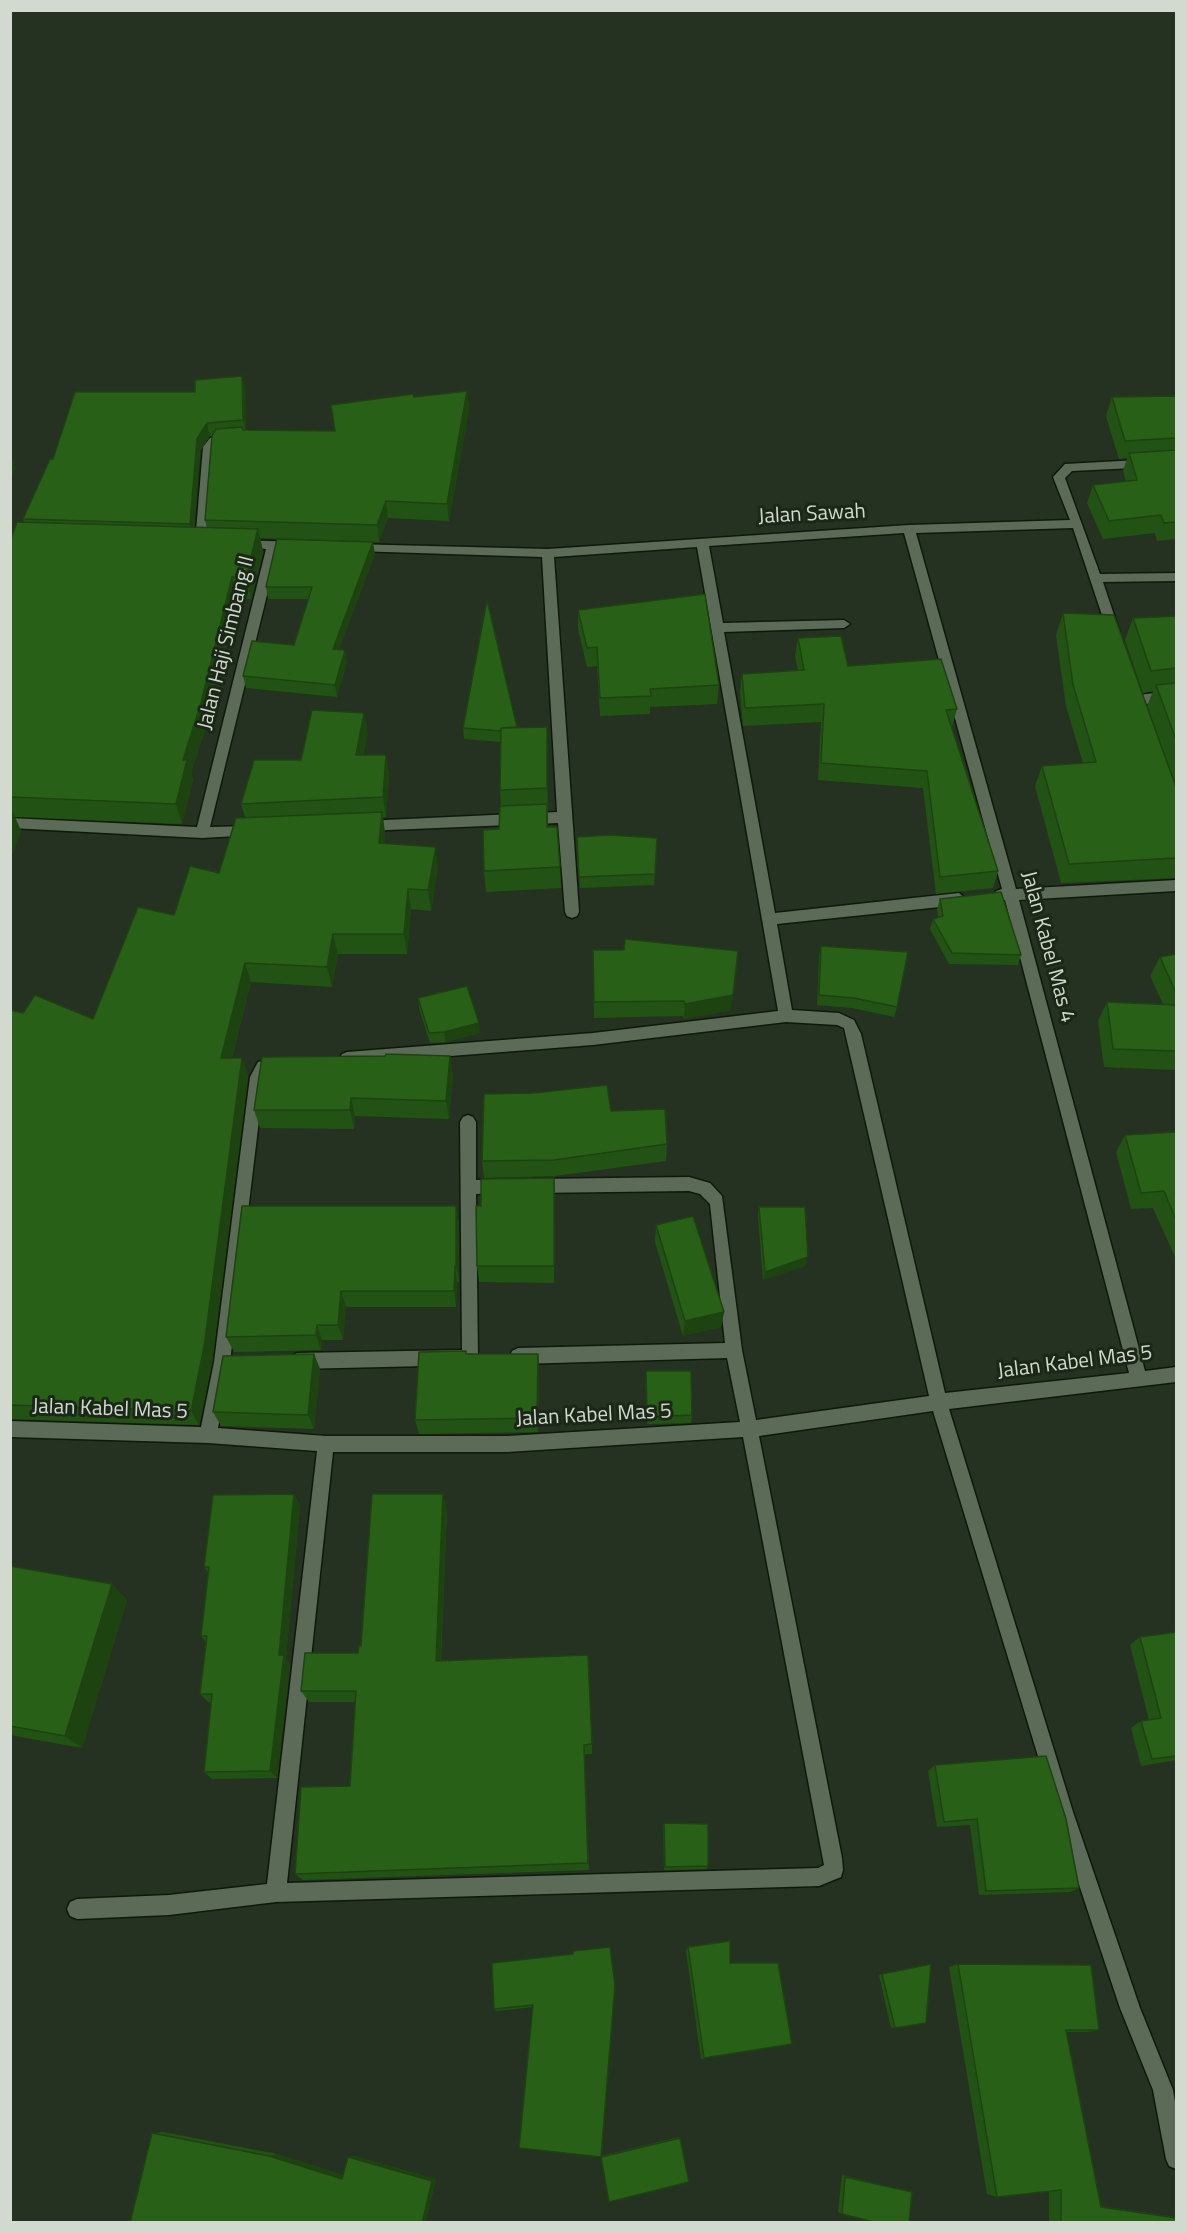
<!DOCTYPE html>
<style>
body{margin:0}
#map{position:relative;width:1187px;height:2233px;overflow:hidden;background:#253221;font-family:"Titillium Web",sans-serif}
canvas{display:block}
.frame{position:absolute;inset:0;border:12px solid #d2dad0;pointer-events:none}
</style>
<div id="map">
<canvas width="1187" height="2233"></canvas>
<div class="frame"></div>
</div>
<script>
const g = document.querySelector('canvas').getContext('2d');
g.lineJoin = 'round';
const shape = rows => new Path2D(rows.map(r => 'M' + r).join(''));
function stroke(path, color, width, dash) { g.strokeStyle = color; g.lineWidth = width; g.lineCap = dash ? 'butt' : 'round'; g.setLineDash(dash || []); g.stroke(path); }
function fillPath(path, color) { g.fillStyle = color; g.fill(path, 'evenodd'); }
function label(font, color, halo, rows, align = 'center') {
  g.font = font + ' "Titillium Web",sans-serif'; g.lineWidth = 6; g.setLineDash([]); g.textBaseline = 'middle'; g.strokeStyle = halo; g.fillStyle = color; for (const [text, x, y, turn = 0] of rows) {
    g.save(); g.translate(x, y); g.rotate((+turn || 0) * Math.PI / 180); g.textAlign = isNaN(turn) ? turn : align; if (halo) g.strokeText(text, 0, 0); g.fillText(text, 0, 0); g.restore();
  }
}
const street = shape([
 [230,434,236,438,234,441,218,444,215,448,207,543,201,547,195,543,203,447,210,438,230,434],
 [1176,458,1176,466,1072,471,1065,478,1100,574,1176,573,1176,581,1103,582,1120,633,1114,638,1108,633,1073,528,916,533,1016,889,1176,880,1176,891,1019,900,1145,1371,1176,1367,1176,1382,949,1409,1073,1812,1140,2008,1173,2090,1176,2108,1176,2169,1169,2166,1166,2159,1153,2090,1120,2008,1055,1812,933,1411,759,1436,842,1858,843,1870,841,1877,819,1886,276,1902,169,1915,77,1919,70,1916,67,1909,70,1902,77,1899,169,1895,267,1884,317,1451,208,1443,10,1437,10,1421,201,1427,214,1362,250,1077,258,1062,275,1058,280,1060,282,1064,280,1068,268,1071,264,1078,230,1362,218,1428,326,1436,507,1436,740,1422,727,1358,518,1364,512,1361,510,1356,512,1351,518,1348,725,1343,710,1204,700,1194,689,1191,534,1193,529,1191,526,1186,529,1181,534,1179,689,1177,710,1183,722,1196,742,1350,756,1420,929,1396,844,1028,837,1025,786,1022,593,1045,347,1064,342,1062,340,1058,342,1054,347,1052,593,1033,778,1011,697,547,554,557,579,912,577,916,572,918,567,916,565,912,558,823,364,831,357,826,364,821,557,812,542,557,355,551,349,547,351,544,548,549,909,525,1070,520,1053,477,1065,464,1176,458],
 [904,533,1002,889,996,891,994,895,996,899,1005,900,1129,1373,945,1393,861,1034,854,1020,839,1013,792,1010,777,924,959,905,966,899,959,893,775,913,724,632,844,628,850,624,844,620,723,623,709,546,904,533],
 [743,1437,824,1865,818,1868,287,1883,333,1452,507,1452,743,1437],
 [241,540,295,542,301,546,295,550,278,550,210,827,250,826,255,827,257,831,255,835,202,838,10,828,10,818,197,827,266,549,237,547,237,541,241,540],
 [1176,691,1176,701,1136,705,1130,700,1136,695,1176,691],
 [468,1115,473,1117,476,1122,476,1180,501,1179,506,1181,509,1186,506,1191,501,1193,476,1194,478,1357,476,1362,470,1365,297,1369,291,1366,289,1361,291,1356,297,1353,462,1350,460,1122,463,1117,468,1115]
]);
stroke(street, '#0e190a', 3);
fillPath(street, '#5c6a58');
fillPath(shape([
 [245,388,246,430,335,431,331,405,414,397,467,391,469,409,449,521,388,518,379,542,260,538,263,551,251,599,237,598,207,724,191,773,193,780,182,824,15,817,21,831,10,860,10,541,24,523,23,519,53,459,195,392],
 [210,436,212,436,205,520,207,528,194,527,200,451],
 [1176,396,1176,539,1157,541,1155,533,1103,539,1087,503,1093,485,1126,481,1123,471,1127,458,1119,459,1106,416,1112,397],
 [375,554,339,649,347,662,337,697,246,688,243,676,294,645,308,599,268,599,266,587],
 [578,610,719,685,717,704,650,707,650,714,600,716,597,666,587,667,578,629],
 [1063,613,1176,787,1176,878,1061,883,1035,786,1042,766,1083,763,1066,706,1056,635],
 [1176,616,1176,785,1147,706,1153,691,1143,693,1125,640,1133,618],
 [798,638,848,666,957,709,952,727,998,871,993,888,936,894,923,788,818,780,821,722,743,726,740,692,742,674,798,670,795,656],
 [517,727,548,750,548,827,560,867,561,888,486,892,484,871,499,829,501,806,500,790,501,742,464,739,463,728],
 [368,733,363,755,386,755,389,775,386,817,383,817,385,833,384,844,438,868,431,911,411,909,407,954,338,954,332,987,251,982,232,1058,242,1058,248,1076,212,1362,199,1425,10,1419,10,1010,23,1013,93,1019,174,915,219,873,245,817,241,804,301,760],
 [577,837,657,838,654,885,580,888],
 [940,899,1021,955,1018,965,949,964,930,929,933,919,938,917,937,909],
 [821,946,897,1007,894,1017,852,1008,817,1005,819,956],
 [593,950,731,1010,684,1019,683,1016,594,1018],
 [1176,954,1176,1070,1104,1067,1098,1021,1107,1002,1163,1004,1150,976,1160,957],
 [418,998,480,1033,445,1042,430,1043,419,1008],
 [453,1075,449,1119,355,1116,354,1129,260,1128,254,1110],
 [611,1111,667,1144,666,1161,555,1176,484,1178,482,1161],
 [1176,1132,1176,1259,1153,1208,1131,1209,1116,1152,1125,1135],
 [555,1195,554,1283,479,1282,477,1266,481,1206],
 [759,1207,805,1266,763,1280,758,1216],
 [459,1223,459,1282,457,1282,456,1307,346,1307,343,1340,322,1340,321,1350,234,1352,226,1337],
 [656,1225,724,1312,721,1327,683,1336,655,1242],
 [314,1354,320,1369,314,1429,221,1426,213,1412],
 [466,1354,538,1354,539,1369,538,1432,419,1434,415,1420],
 [646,1371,692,1415,691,1423,647,1424],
 [294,1494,300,1506,286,1658,290,1664,277,1778,212,1779,204,1772,211,1702,208,1702,200,1694,206,1642,201,1636,208,1572,204,1567],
 [447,1509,441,1661,592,1744,592,1754,584,1754,589,1870,303,1880,295,1874,350,1786,355,1702,309,1702,301,1691,358,1653,361,1646],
 [10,1566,112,1584,127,1600,82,1748,10,1735],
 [1176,1632,1176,1760,1141,1766,1131,1728,1141,1721,1149,1720,1130,1645,1140,1637],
 [935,1765,1079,1888,1070,1892,979,1895,970,1825,937,1827,928,1771],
 [664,1823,708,1866,707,1869,664,1870,663,1826],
 [688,1947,730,1963,787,2045,701,2059,686,1951],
 [573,1954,601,2156,679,2137,680,2138,601,2157,533,2007,496,2011,494,2009],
 [958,1964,1099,2030,1087,2032,1066,2032,1100,2206,1176,2217,1176,2223,1049,2223,1049,2191,997,2197,987,2194,949,1967],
 [882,1974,926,2023,891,2028,879,1975],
 [163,2132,277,2154,343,2175,348,2157,354,2156,436,2179,425,2223,130,2223,152,2133],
 [842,2175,907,2191,842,2214,838,2212]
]), '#235314');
fillPath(shape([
 [242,376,245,388,246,432,243,420],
 [467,391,469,409,449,521,447,504],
 [207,423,210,436,200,451,193,536,190,524,197,439],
 [10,453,16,469,10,478],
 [386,501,388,518,379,542,377,525],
 [258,529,263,551,251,599,246,577],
 [373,542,375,554,335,660,333,649],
 [232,577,237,598,207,724,191,773,193,780,182,824,176,804,183,760],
 [345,650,347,662,337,697,335,685],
 [364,713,368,733,360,775,356,755],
 [547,727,548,750,548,810,547,788],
 [386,755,389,775,386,817,383,797],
 [12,811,21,831,10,860,10,815],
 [382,812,385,833,383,864,379,843],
 [436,847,438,868,431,911,428,890],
 [408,889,411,909,407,954,404,934],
 [333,934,338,954,332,987,327,967],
 [245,963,251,982,227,1076,221,1058],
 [733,995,731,1010,684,1019,685,1004],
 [479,1023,480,1033,445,1042,444,1032],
 [450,1056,453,1075,449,1119,446,1101],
 [242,1058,248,1076,212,1362,199,1425,191,1411],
 [351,1098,355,1116,354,1129,350,1110],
 [554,1178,555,1195,554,1283],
 [456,1206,459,1223,459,1282,456,1266],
 [808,1257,805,1266,763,1280,765,1272],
 [455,1266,457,1282,456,1307,454,1291],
 [341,1291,346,1307,343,1340,338,1325],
 [724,1312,721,1327,683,1336,685,1321],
 [317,1325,322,1340,321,1350,316,1335],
 [314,1354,320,1369,314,1429,308,1415],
 [538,1354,539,1369,538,1432,537,1418],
 [294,1494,300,1506,286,1658,290,1664,277,1778,270,1771,279,1655],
 [443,1494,447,1509,440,1672,436,1661],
 [112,1584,127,1600,82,1748,65,1736],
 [277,2154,349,2177,342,2179,269,2156],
 [354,2156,436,2179,425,2223,422,2223,348,2157]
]), '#1d4310');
const building = shape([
 [242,376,243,420,207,423,197,439,190,524,23,519,50,459,53,459,75,392,195,392,195,380,242,376],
 [467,391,447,504,386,501,377,525,205,520,212,436,216,429,242,427,243,430,335,431,331,405,413,394,414,397,467,391],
 [1176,396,1176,438,1125,441,1112,397,1176,396],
 [1176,450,1176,522,1164,523,1161,515,1109,521,1093,485,1137,480,1129,453,1176,450],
 [17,522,258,529,246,577,232,577,201,703,183,760,187,760,176,804,10,797,10,541,17,522],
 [277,539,373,542,333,649,345,650,335,685,243,676,252,641,294,645,312,587,266,587,277,539],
 [705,594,719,685,650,689,651,696,600,698,597,647,587,648,578,610,705,594],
 [487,600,517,727,501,728,501,731,463,728,487,600],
 [1063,613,1114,615,1176,787,1176,858,1069,864,1042,766,1096,762,1073,685,1063,613],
 [1176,616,1176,668,1151,671,1133,618,1176,616],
 [841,636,848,666,941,659,957,709,946,710,998,871,940,877,927,771,821,763,824,704,745,708,742,674,804,670,798,638,841,636],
 [1176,683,1176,740,1156,685,1176,683],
 [312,710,364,713,356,755,386,755,383,797,241,804,254,760,301,760,312,710],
 [547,727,547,788,500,790,501,728,547,727],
 [547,804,547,827,557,827,560,867,484,871,483,830,499,829,500,806,547,804],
 [382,812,379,843,436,847,428,890,408,889,404,934,333,934,327,967,245,963,221,1058,242,1058,204,1347,191,1411,10,1405,10,1010,23,1013,35,995,93,1019,138,907,174,915,190,866,219,873,236,818,382,812],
 [610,835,657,838,655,874,579,877,577,837,610,835],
 [1001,892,1021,955,952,953,933,919,943,916,940,899,1001,892],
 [625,939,738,951,733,995,685,1004,684,1001,594,1002,593,950,624,950,625,939],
 [821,946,908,952,897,1007,854,998,819,995,821,946],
 [1176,954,1176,993,1160,957,1176,954],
 [467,986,479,1023,444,1032,429,1033,418,998,467,986],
 [1107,1002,1176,1005,1176,1051,1113,1049,1107,1002],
 [386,1054,450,1056,446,1101,351,1098,350,1110,254,1110,262,1057,385,1056,386,1054],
 [607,1085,611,1111,665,1109,667,1144,554,1160,482,1161,484,1094,534,1093,607,1085],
 [1176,1132,1176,1220,1164,1191,1141,1193,1125,1135,1176,1132],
 [554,1178,554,1266,477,1266,476,1206,481,1206,481,1179,554,1178],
 [242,1206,456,1206,456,1266,455,1266,454,1291,341,1291,338,1325,317,1325,316,1335,226,1337,242,1206],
 [759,1207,805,1207,808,1257,765,1272,759,1207],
 [693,1216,724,1312,685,1321,656,1225,693,1216],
 [466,1351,466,1354,538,1354,537,1418,415,1420,419,1352,466,1351],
 [314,1354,308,1415,213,1412,223,1356,314,1354],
 [646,1371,691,1371,692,1415,647,1417,646,1371],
 [294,1494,279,1655,284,1655,270,1771,204,1772,212,1694,200,1694,207,1636,201,1636,209,1567,204,1567,213,1495,294,1494],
 [372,1494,443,1494,436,1661,588,1655,592,1744,584,1745,588,1863,295,1874,301,1787,350,1786,356,1691,301,1691,305,1653,358,1653,359,1646,361,1646,372,1494],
 [10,1566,112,1584,65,1736,10,1726,10,1566],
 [1176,1632,1176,1756,1152,1759,1141,1721,1161,1718,1140,1637,1176,1632],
 [1046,1756,1066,1819,1079,1888,986,1891,977,1819,944,1822,935,1765,1046,1756],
 [664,1823,708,1824,708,1866,665,1867,664,1823],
 [730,1941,730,1963,778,1963,792,2044,704,2058,688,1947,730,1941],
 [610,1947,615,1985,601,2157,519,2148,533,2005,494,2009,492,1963,573,1954,573,1951,610,1947],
 [931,1964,926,2023,895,2028,882,1974,931,1964],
 [958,1964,1091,1965,1099,2030,1066,2030,1101,2207,1176,2218,1176,2223,1061,2223,1061,2190,997,2197,958,1964],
 [152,2133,269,2156,342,2179,348,2157,432,2181,422,2223,130,2223,152,2133],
 [680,2138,689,2182,609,2202,601,2157,680,2138],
 [845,2177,912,2192,909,2223,878,2223,842,2214,845,2177]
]);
fillPath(building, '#296017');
stroke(building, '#1d4310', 1.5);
label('21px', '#d2dad0', '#1b2818', [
 ["Jalan Sawah",812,515,-3],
 ["Jalan Haji Simbang II",227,643,-76],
 ["Jalan Kabel Mas 4",1047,947,75],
 ["Jalan Kabel Mas 5",1075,1363,-7],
 ["Jalan Kabel Mas 5",110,1410,2],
 ["Jalan Kabel Mas 5",594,1416,-3]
]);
</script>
